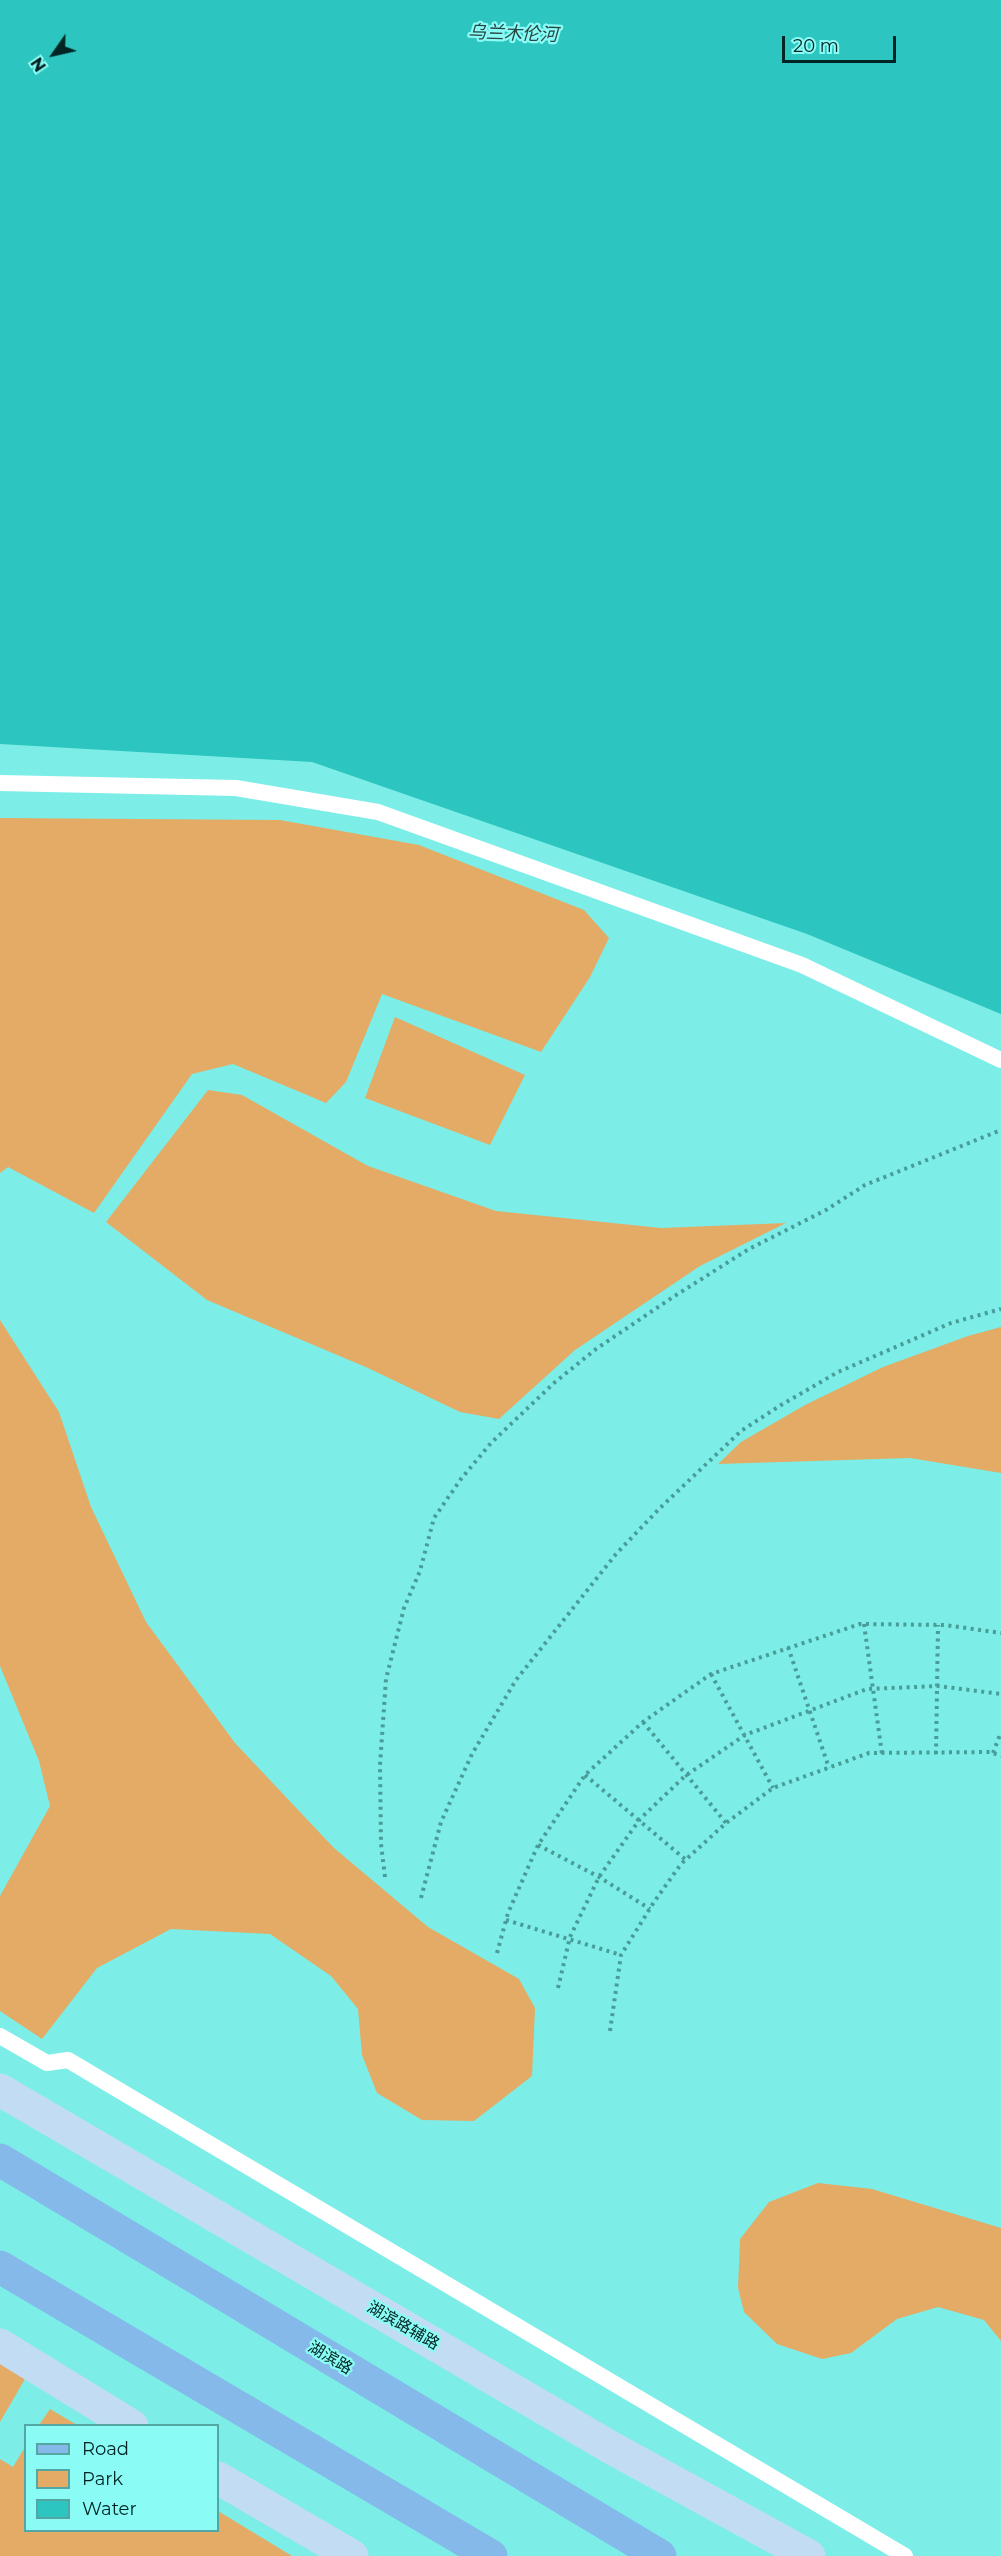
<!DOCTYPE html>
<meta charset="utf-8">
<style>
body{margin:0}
#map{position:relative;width:1001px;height:2556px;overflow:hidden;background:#7ceee7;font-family:Montserrat,sans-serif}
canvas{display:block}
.legend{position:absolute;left:24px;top:2424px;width:195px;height:108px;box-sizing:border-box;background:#8afcf5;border:2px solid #53a6a1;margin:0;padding:8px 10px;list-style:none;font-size:18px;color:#002524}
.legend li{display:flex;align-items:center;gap:12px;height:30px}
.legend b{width:30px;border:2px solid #53a6a1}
.north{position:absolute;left:24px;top:24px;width:60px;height:60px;-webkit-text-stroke:4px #8afcf5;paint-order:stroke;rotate:236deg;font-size:16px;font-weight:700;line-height:24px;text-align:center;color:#002524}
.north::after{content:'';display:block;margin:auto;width:21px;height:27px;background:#002524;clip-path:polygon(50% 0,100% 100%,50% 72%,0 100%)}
.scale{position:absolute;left:782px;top:36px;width:114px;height:27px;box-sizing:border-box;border:3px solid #002524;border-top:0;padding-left:8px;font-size:18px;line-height:21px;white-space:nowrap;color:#002524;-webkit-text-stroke:4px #8afcf5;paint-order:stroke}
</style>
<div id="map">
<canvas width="1001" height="2556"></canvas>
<ul class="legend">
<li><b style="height:8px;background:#84b9ea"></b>Road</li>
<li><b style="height:16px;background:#e3ab65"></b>Park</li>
<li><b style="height:16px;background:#2dc5bf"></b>Water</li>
</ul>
<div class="north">N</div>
<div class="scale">20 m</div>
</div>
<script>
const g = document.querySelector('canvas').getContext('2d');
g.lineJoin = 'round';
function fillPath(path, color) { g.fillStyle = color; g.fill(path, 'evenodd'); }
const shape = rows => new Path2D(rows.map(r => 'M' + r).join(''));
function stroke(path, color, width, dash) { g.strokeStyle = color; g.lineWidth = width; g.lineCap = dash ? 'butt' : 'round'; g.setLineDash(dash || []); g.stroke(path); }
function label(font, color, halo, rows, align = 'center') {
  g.font = font + ' Montserrat,"Noto Sans SC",sans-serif'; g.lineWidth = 4.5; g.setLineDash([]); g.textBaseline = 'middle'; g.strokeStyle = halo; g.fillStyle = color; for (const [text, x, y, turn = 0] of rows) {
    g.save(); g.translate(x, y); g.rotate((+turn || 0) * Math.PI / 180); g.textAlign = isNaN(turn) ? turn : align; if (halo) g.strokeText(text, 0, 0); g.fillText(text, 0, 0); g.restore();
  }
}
fillPath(shape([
 [0,818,280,820,419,845,584,910,609,938,590,977,541,1052,382,994,346,1082,326,1103,233,1064,192,1074,94,1213,8,1167,0,1173],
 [395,1017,525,1075,490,1145,365,1098],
 [208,1090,242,1095,368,1166,496,1211,661,1228,786,1223,700,1266,575,1350,499,1419,460,1412,368,1368,207,1300,106,1222],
 [0,1320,59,1412,91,1507,146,1622,235,1743,334,1848,428,1927,519,1979,535,2008,532,2076,474,2121,422,2120,377,2093,362,2055,358,2009,331,1976,270,1934,171,1929,97,1968,42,2039,0,2011,0,1896,50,1806,39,1761,0,1666],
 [1001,1327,1001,1473,910,1458,718,1464,741,1442,805,1405,883,1367,968,1336],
 [818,2183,872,2189,1001,2228,1001,2341,984,2320,938,2307,897,2319,851,2353,822,2359,777,2344,744,2312,738,2288,740,2239,769,2202],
 [0,2355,29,2372,0,2422],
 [50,2409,77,2425,39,2425],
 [25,2447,26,2530,218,2530,218,2511,292,2556,0,2556,0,2459,13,2467]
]), '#e3ab65');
fillPath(shape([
 [0,0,1001,0,1001,1014,807,934,312,762,0,744]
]), '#2dc5bf');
stroke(shape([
 [864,1624,882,1754],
 [788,1647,829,1768],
 [711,1674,773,1788],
 [643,1722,726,1823],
 [993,1753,1001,1732],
 [936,1754,938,1625],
 [585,1775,686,1860],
 [538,1845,599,1877,650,1909],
 [385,1877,381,1844,380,1765,386,1679,404,1608,420,1571,434,1518,461,1479,491,1443,554,1383,596,1349,673,1297,749,1249,826,1210,865,1185,1001,1130],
 [421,1898,441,1822,472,1754,516,1680,616,1554,660,1508,741,1431,781,1405,838,1372,951,1323,1001,1309],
 [506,1920,621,1955],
 [497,1953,508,1913,538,1845,585,1775,643,1722,711,1674,860,1624,945,1625,1001,1633],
 [558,1988,570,1937,599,1877,640,1819,685,1776,745,1735,867,1689,938,1686,1001,1694],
 [610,2031,621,1955,654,1902,681,1864,726,1823,773,1788,869,1753,990,1752,1001,1756]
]), '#499c97', 4, [3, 4.5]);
stroke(shape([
 [0,783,236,788,378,812,802,965,1001,1060],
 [0,2036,47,2063,68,2060,905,2556]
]), '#fff', 16);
stroke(shape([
 [0,2090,610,2447,809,2556],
 [0,2345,132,2426],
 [218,2478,352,2556]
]), '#c2dcf4', 33);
stroke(shape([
 [0,2160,660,2556],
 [0,2267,491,2556]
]), '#84b9ea', 33);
label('16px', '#002524', '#8afcf5', [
 ["湖滨路辅路",403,2326,30],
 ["湖滨路",330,2358,31]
]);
label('italic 18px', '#284644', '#8afcf5', [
 ["乌兰木伦河",513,34,2]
]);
</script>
